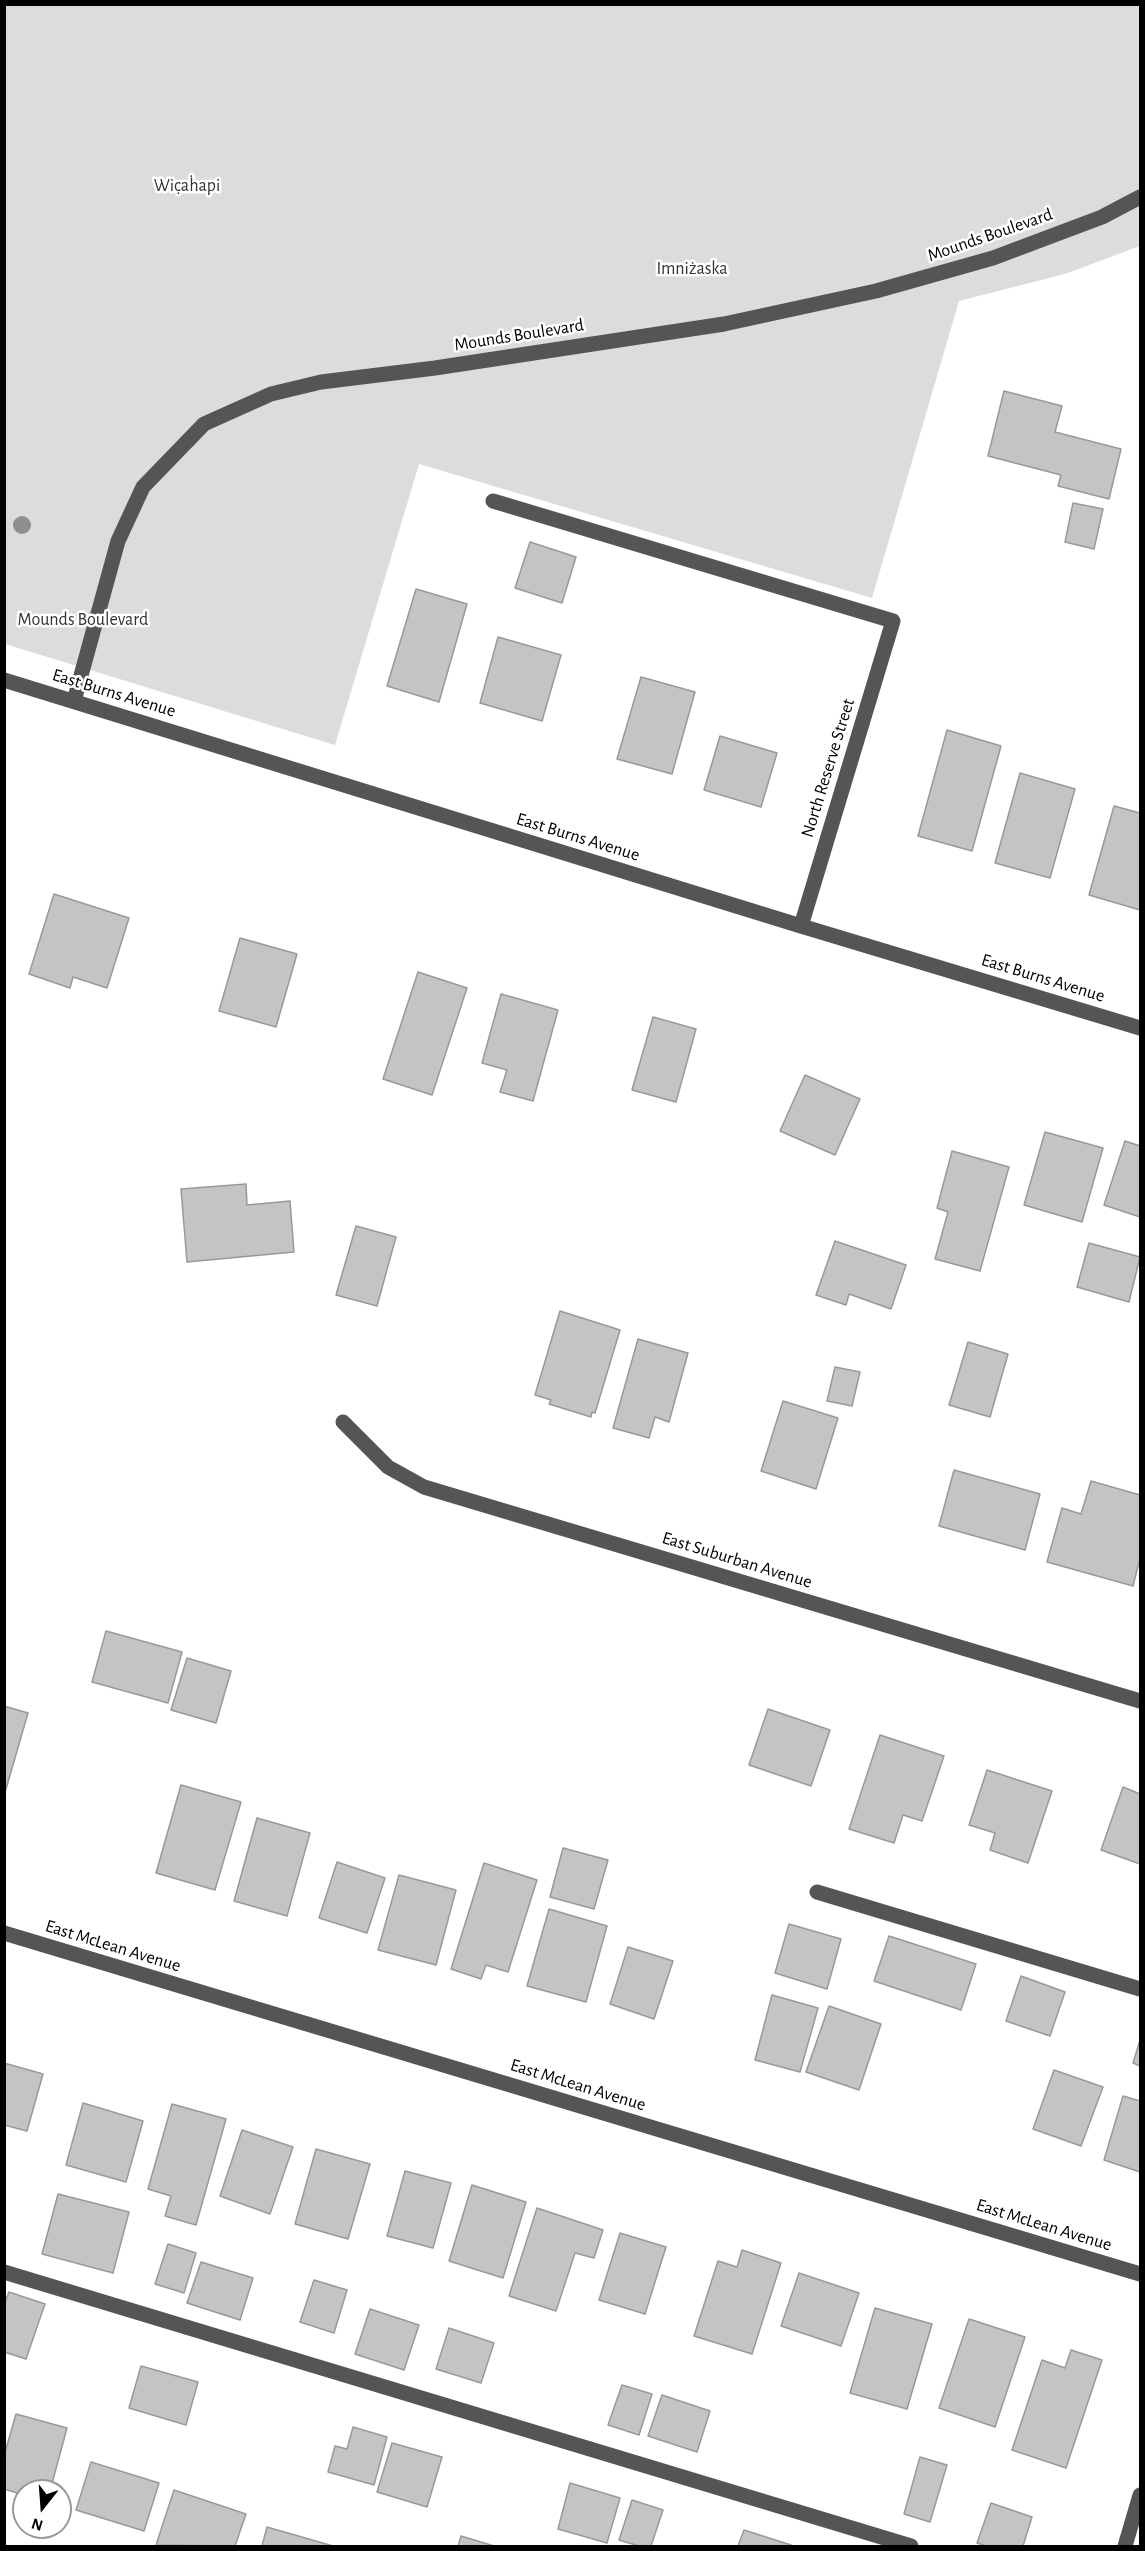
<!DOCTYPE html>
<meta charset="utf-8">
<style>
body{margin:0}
#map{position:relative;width:1145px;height:2551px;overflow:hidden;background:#fff;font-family:"Alegreya Sans",sans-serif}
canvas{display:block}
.frame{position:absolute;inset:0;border:6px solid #000;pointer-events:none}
.north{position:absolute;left:12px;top:2479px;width:60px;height:60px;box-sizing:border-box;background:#fff;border:2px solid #999;border-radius:50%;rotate:197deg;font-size:16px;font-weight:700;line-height:24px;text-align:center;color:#000}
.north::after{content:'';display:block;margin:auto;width:21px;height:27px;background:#000;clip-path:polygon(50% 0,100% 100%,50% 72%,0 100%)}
</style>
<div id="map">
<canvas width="1145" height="2551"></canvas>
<div class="frame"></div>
<div class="north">N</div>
</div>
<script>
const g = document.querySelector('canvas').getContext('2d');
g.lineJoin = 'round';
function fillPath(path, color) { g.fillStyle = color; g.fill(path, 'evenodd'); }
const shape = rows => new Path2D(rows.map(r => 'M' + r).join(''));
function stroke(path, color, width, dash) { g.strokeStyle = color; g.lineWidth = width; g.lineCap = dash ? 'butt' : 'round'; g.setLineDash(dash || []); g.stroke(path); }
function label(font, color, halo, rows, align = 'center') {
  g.font = font + ' "Alegreya Sans",sans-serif'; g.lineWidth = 5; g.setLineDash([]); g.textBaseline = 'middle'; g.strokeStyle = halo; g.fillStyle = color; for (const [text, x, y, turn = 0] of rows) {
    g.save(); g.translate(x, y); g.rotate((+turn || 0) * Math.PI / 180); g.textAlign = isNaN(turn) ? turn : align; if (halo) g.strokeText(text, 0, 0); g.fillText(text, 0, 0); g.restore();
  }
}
fillPath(shape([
 [5,5,1140,5,1140,246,1065,274,959,301,872,598,419,464,335,745,5,644]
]), '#dcdcdc');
const building = shape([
 [1004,391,1062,406,1055,432,1121,449,1109,499,1058,486,1061,475,988,456,1004,391],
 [1073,503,1103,509,1094,549,1065,542,1073,503],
 [530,542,576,557,562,603,515,588,530,542],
 [416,589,467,604,439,702,387,686,416,589],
 [498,637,561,655,542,721,480,703,498,637],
 [641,677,695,692,672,774,617,759,641,677],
 [947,730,1001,746,972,851,918,836,947,730],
 [720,736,777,753,761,807,704,790,720,736],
 [1020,773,1075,789,1050,878,995,863,1020,773],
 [1114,806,1140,813,1140,910,1089,895,1114,806],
 [54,894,129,918,107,988,73,977,70,988,29,974,54,894],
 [240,938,297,954,276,1027,219,1011,240,938],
 [418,972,467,988,432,1095,383,1079,418,972],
 [501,994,558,1010,533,1101,500,1092,507,1070,482,1063,501,994],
 [653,1017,696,1029,676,1102,632,1090,653,1017],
 [805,1075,860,1099,835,1155,780,1131,805,1075],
 [1045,1132,1103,1148,1082,1222,1024,1205,1045,1132],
 [1125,1141,1140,1146,1140,1217,1104,1205,1125,1141],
 [952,1151,1009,1167,980,1271,935,1259,948,1212,937,1208,952,1151],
 [246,1184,247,1205,290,1201,294,1252,187,1262,181,1189,246,1184],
 [356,1226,396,1237,377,1306,336,1295,356,1226],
 [835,1241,906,1265,891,1309,849,1294,846,1305,816,1295,835,1241],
 [1089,1243,1140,1257,1129,1302,1077,1287,1089,1243],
 [560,1311,620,1330,595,1413,592,1412,591,1417,549,1404,551,1400,535,1395,560,1311],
 [638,1339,688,1353,669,1422,655,1417,649,1438,613,1428,638,1339],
 [968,1342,1008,1354,990,1417,949,1405,968,1342],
 [835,1367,860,1372,852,1406,827,1401,835,1367],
 [783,1401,838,1418,816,1489,761,1471,783,1401],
 [954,1470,1040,1494,1025,1550,939,1526,954,1470],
 [1091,1481,1140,1495,1140,1558,1133,1586,1047,1562,1062,1508,1081,1514,1091,1481],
 [106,1631,182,1652,168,1703,92,1682,106,1631],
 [187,1658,231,1671,216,1723,171,1710,187,1658],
 [4,1706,28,1713,4,1796,4,1706],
 [768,1709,830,1730,811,1786,749,1765,768,1709],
 [880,1735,944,1756,922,1821,903,1815,894,1843,849,1829,880,1735],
 [987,1770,1052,1791,1028,1863,990,1850,995,1833,969,1825,987,1770],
 [181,1785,241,1802,215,1890,156,1873,181,1785],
 [1123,1787,1140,1794,1140,1864,1101,1850,1123,1787],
 [257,1818,310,1833,287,1916,234,1901,257,1818],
 [563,1848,608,1860,594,1909,550,1897,563,1848],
 [337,1862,385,1878,367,1933,319,1918,337,1862],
 [484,1863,537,1880,508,1972,486,1965,481,1979,451,1969,484,1863],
 [399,1875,456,1890,436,1965,378,1950,399,1875],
 [549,1909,607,1926,586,2002,527,1986,549,1909],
 [789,1924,841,1939,827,1989,775,1973,789,1924],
 [889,1936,976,1964,961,2010,874,1981,889,1936],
 [628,1947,673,1961,654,2019,610,2004,628,1947],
 [1021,1976,1065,1992,1050,2036,1006,2021,1021,1976],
 [772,1995,818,2008,800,2072,755,2060,772,1995],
 [829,2006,881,2024,859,2090,806,2072,829,2006],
 [1140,2040,1140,2066,1133,2063,1140,2040],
 [4,2063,43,2074,27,2131,4,2125,4,2063],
 [1054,2070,1103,2087,1081,2146,1033,2129,1054,2070],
 [1123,2096,1140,2101,1140,2172,1104,2160,1123,2096],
 [83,2103,143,2121,126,2182,66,2165,83,2103],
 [172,2104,226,2119,196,2225,165,2216,171,2196,148,2189,172,2104],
 [242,2130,293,2147,270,2214,220,2196,242,2130],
 [316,2149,370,2164,348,2239,295,2224,316,2149],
 [405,2171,451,2183,433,2248,387,2236,405,2171],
 [472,2185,526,2202,503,2278,449,2261,472,2185],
 [58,2194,129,2212,113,2273,42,2254,58,2194],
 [537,2208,603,2230,594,2258,575,2253,556,2311,509,2296,537,2208],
 [620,2233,666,2247,645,2314,599,2300,620,2233],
 [168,2244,196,2253,184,2293,155,2284,168,2244],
 [742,2250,781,2263,752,2354,694,2336,718,2261,737,2267,742,2250],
 [201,2262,253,2278,240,2320,187,2303,201,2262],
 [799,2273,859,2293,841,2346,781,2326,799,2273],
 [314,2280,347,2290,334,2333,300,2322,314,2280],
 [9,2292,45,2304,26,2359,4,2352,4,2305,9,2292],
 [875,2308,932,2324,907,2409,850,2393,875,2308],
 [370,2309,419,2325,404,2370,355,2354,370,2309],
 [969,2319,1025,2337,995,2427,939,2408,969,2319],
 [449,2328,494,2343,481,2383,436,2369,449,2328],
 [1071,2350,1102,2360,1066,2468,1012,2450,1042,2360,1065,2368,1071,2350],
 [141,2366,198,2382,186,2425,129,2408,141,2366],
 [622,2385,652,2394,639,2435,608,2425,622,2385],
 [662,2395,710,2411,697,2452,648,2436,662,2395],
 [16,2414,67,2428,50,2491,24,2491,24,2495,4,2489,4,2456,16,2414],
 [353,2427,387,2437,374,2485,328,2472,335,2446,347,2449,353,2427],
 [392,2443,442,2457,427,2507,377,2492,392,2443],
 [920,2457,947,2465,930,2522,904,2514,920,2457],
 [91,2462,159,2483,144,2531,76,2510,91,2462],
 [570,2483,620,2498,607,2543,558,2529,570,2483],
 [174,2490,246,2514,235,2546,156,2545,174,2490],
 [632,2500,663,2510,651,2546,639,2546,619,2540,632,2500],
 [991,2503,1032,2517,1023,2546,986,2546,977,2543,991,2503],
 [267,2527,333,2546,262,2546,267,2527],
 [744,2530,791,2545,791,2546,738,2546,744,2530],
 [461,2536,494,2546,458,2546,461,2536]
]);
fillPath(building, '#c4c4c4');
stroke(building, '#999', 1.5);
stroke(shape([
 [493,501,893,621,801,926],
 [4,680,801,926,1140,1028],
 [74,701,118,541,143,487,204,424,271,394,321,382,435,368,724,324,876,291,993,258,1102,217,1140,197],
 [343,1422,388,1467,424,1487,1140,1701],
 [817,1892,1140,1989],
 [4,1933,1140,2274],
 [4,2272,911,2546],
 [1125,2546,1140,2495]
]), '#555', 15);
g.fillStyle = '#8f8f8f';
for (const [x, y] of [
 [22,525]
]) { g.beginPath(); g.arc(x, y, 9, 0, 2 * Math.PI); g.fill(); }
label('18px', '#333', '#fff', [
 ["Wic̣aḣapi",187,186],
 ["Imniżaska",692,269],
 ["Mounds Boulevard",83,620]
]);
label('18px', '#000', '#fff', [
 ["Mounds Boulevard",990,235,-19],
 ["Mounds Boulevard",519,335,-9],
 ["East Burns Avenue",114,693,17],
 ["North Reserve Street",828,768,-73],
 ["East Burns Avenue",578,837,17],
 ["East Burns Avenue",1043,978,17],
 ["East Suburban Avenue",737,1560,17],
 ["East McLean Avenue",113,1946,17],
 ["East McLean Avenue",578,2085,17],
 ["East McLean Avenue",1044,2225,17]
]);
</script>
